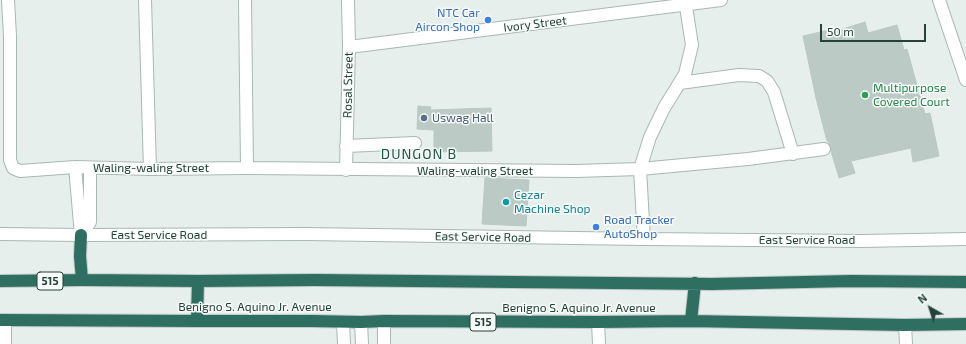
<!DOCTYPE html>
<style>
body{margin:0}
#map{position:relative;width:966px;height:344px;overflow:hidden;background:#e6efeb;font-family:"Exo 2",sans-serif}
canvas{display:block}
.north{position:absolute;left:910px;top:288px;width:40px;height:40px;-webkit-text-stroke:3px #f7fbf9;paint-order:stroke;rotate:321deg;font-size:11px;font-weight:700;line-height:16px;text-align:center;color:#24423a}
.north::after{content:'';display:block;margin:auto;width:14px;height:18px;background:#24423a;clip-path:polygon(50% 0,100% 100%,50% 72%,0 100%)}
.scale{position:absolute;left:820px;top:24px;width:106px;height:18px;box-sizing:border-box;border:2px solid #24423a;border-top:0;padding-left:5px;font-size:12px;line-height:14px;white-space:nowrap;color:#24423a;-webkit-text-stroke:3px #f7fbf9;paint-order:stroke}
</style>
<div id="map">
<canvas width="966" height="344"></canvas>
<div class="north">N</div>
<div class="scale">50 m</div>
</div>
<script>
const g = document.querySelector('canvas').getContext('2d');
g.lineJoin = 'round';
function fillPath(path, color) { g.fillStyle = color; g.fill(path, 'evenodd'); }
const shape = rows => new Path2D(rows.map(r => 'M' + r).join(''));
function stroke(path, color, width, dash) { g.strokeStyle = color; g.lineWidth = width; g.lineCap = dash ? 'butt' : 'round'; g.setLineDash(dash || []); g.stroke(path); }
function label(font, color, halo, rows, align = 'center') {
  g.font = font + ' "Exo 2",sans-serif'; g.lineWidth = 3; g.setLineDash([]); g.textBaseline = 'middle'; g.strokeStyle = halo; g.fillStyle = color; for (const [text, x, y, turn = 0] of rows) {
    g.save(); g.translate(x, y); g.rotate((+turn || 0) * Math.PI / 180); g.textAlign = isNaN(turn) ? turn : align; if (halo) g.strokeText(text, 0, 0); g.fillText(text, 0, 0); g.restore();
  }
}
const building = shape([
 [865,22,868,33,897,25,904,50,907,49,925,114,930,113,939,156,913,162,911,148,851,161,855,173,839,178,831,151,831,148,828,141,827,141,816,98,803,36,829,30,830,33,865,22],
 [418,106,431,107,430,110,491,108,492,151,434,152,434,130,417,129,418,106],
 [485,178,529,180,526,226,482,224,485,178]
]);
fillPath(building, '#bbcac4');
stroke(building, '#b8c9c2', 1);
const minor = shape([
 [8,0,10,36,10,160,13,168,20,171,75,167,150,169,247,168,576,171,640,169,748,159,824,149],
 [145,0,150,169],
 [245,0,247,168],
 [939,0,966,80],
 [349,47,721,0],
 [680,83,739,75,759,76,767,81,774,92,793,154],
 [346,146,415,143],
 [75,167,81,235],
 [346,170,349,47,348,0],
 [0,234,81,235,306,234,644,239,862,241,966,239],
 [81,235,90,222,90,168],
 [644,239,640,169,650,137,664,108,685,74,692,45,685,0],
 [5,320,5,344],
 [343,322,344,344],
 [361,322,362,344],
 [598,322,599,344],
 [905,325,906,344],
 [384,344,384,321]
]);
const highway = shape([
 [81,235,80,256,82,280],
 [0,281,82,280,198,281,315,280,712,284,851,281,966,282],
 [0,320,197,321,312,321,361,322,384,321,598,322,691,321,905,325,966,324],
 [197,321,198,281],
 [691,321,695,283]
]);
stroke(minor, '#a8b8b2', 14);
stroke(highway, '#c2cac8', 14);
stroke(minor, '#fff', 12);
stroke(highway, '#2f6f62', 12);
for (const [x, y, r, color] of [
 [488,20,4,"#3f7fe0"],
 [865,95,4,"#2e9e5b"],
 [424,118,4,"#5c6f8a"],
 [506,202,4,"#0f9aa8"],
 [596,227,4,"#3f7fe0"]
]) { const dot = new Path2D(); dot.arc(x, y, r, 0, 2 * Math.PI); g.fillStyle = color; g.fill(dot); stroke(dot, '#f7fbf9', 1.5); }
for (const [x, y, w] of [
 [50,281,26],
 [483,322,26]
]) { const box = new Path2D(); box.roundRect(x - w / 2, y - 9, w, 18, 3); g.fillStyle = '#f7fbf9'; g.fill(box); stroke(box, '#24423a', 1); }
label('bold 11px', '#24423a', null, [
 ["515",50,281],
 ["515",483,322]
]);
label('12px', '#366cbe', '#f7fbf9', [
 ["NTC Car",480,13],
 ["Aircon Shop",480,27],
 ["Road Tracker",604,220,"left"],
 ["AutoShop",604,234,"left"]
], 'right');
label('12px', '#24423a', '#f7fbf9', [
 ["Ivory Street",535,24,-7],
 ["Rosal Street",348,85,-89],
 ["Waling-waling Street",151,168],
 ["Waling-waling Street",475,171],
 ["East Service Road",159,235],
 ["East Service Road",483,237,1],
 ["East Service Road",807,240],
 ["Benigno S. Aquino Jr. Avenue",255,307],
 ["Benigno S. Aquino Jr. Avenue",579,308]
]);
label('12px', '#27864d', '#f7fbf9', [
 ["Multipurpose",873,88],
 ["Covered Court",873,102]
], 'left');
label('12px', '#4e5e75', '#f7fbf9', [
 ["Uswag Hall",432,118]
], 'left');
label('12px', '#0d838f', '#f7fbf9', [
 ["Cezar",514,195],
 ["Machine Shop",514,209]
], 'left');
g.letterSpacing = '1px';
label('14px', '#1f5548', '#f7fbf9', [
 ["DUNGON B",419,154]
]);
g.letterSpacing = '0px';
</script>
